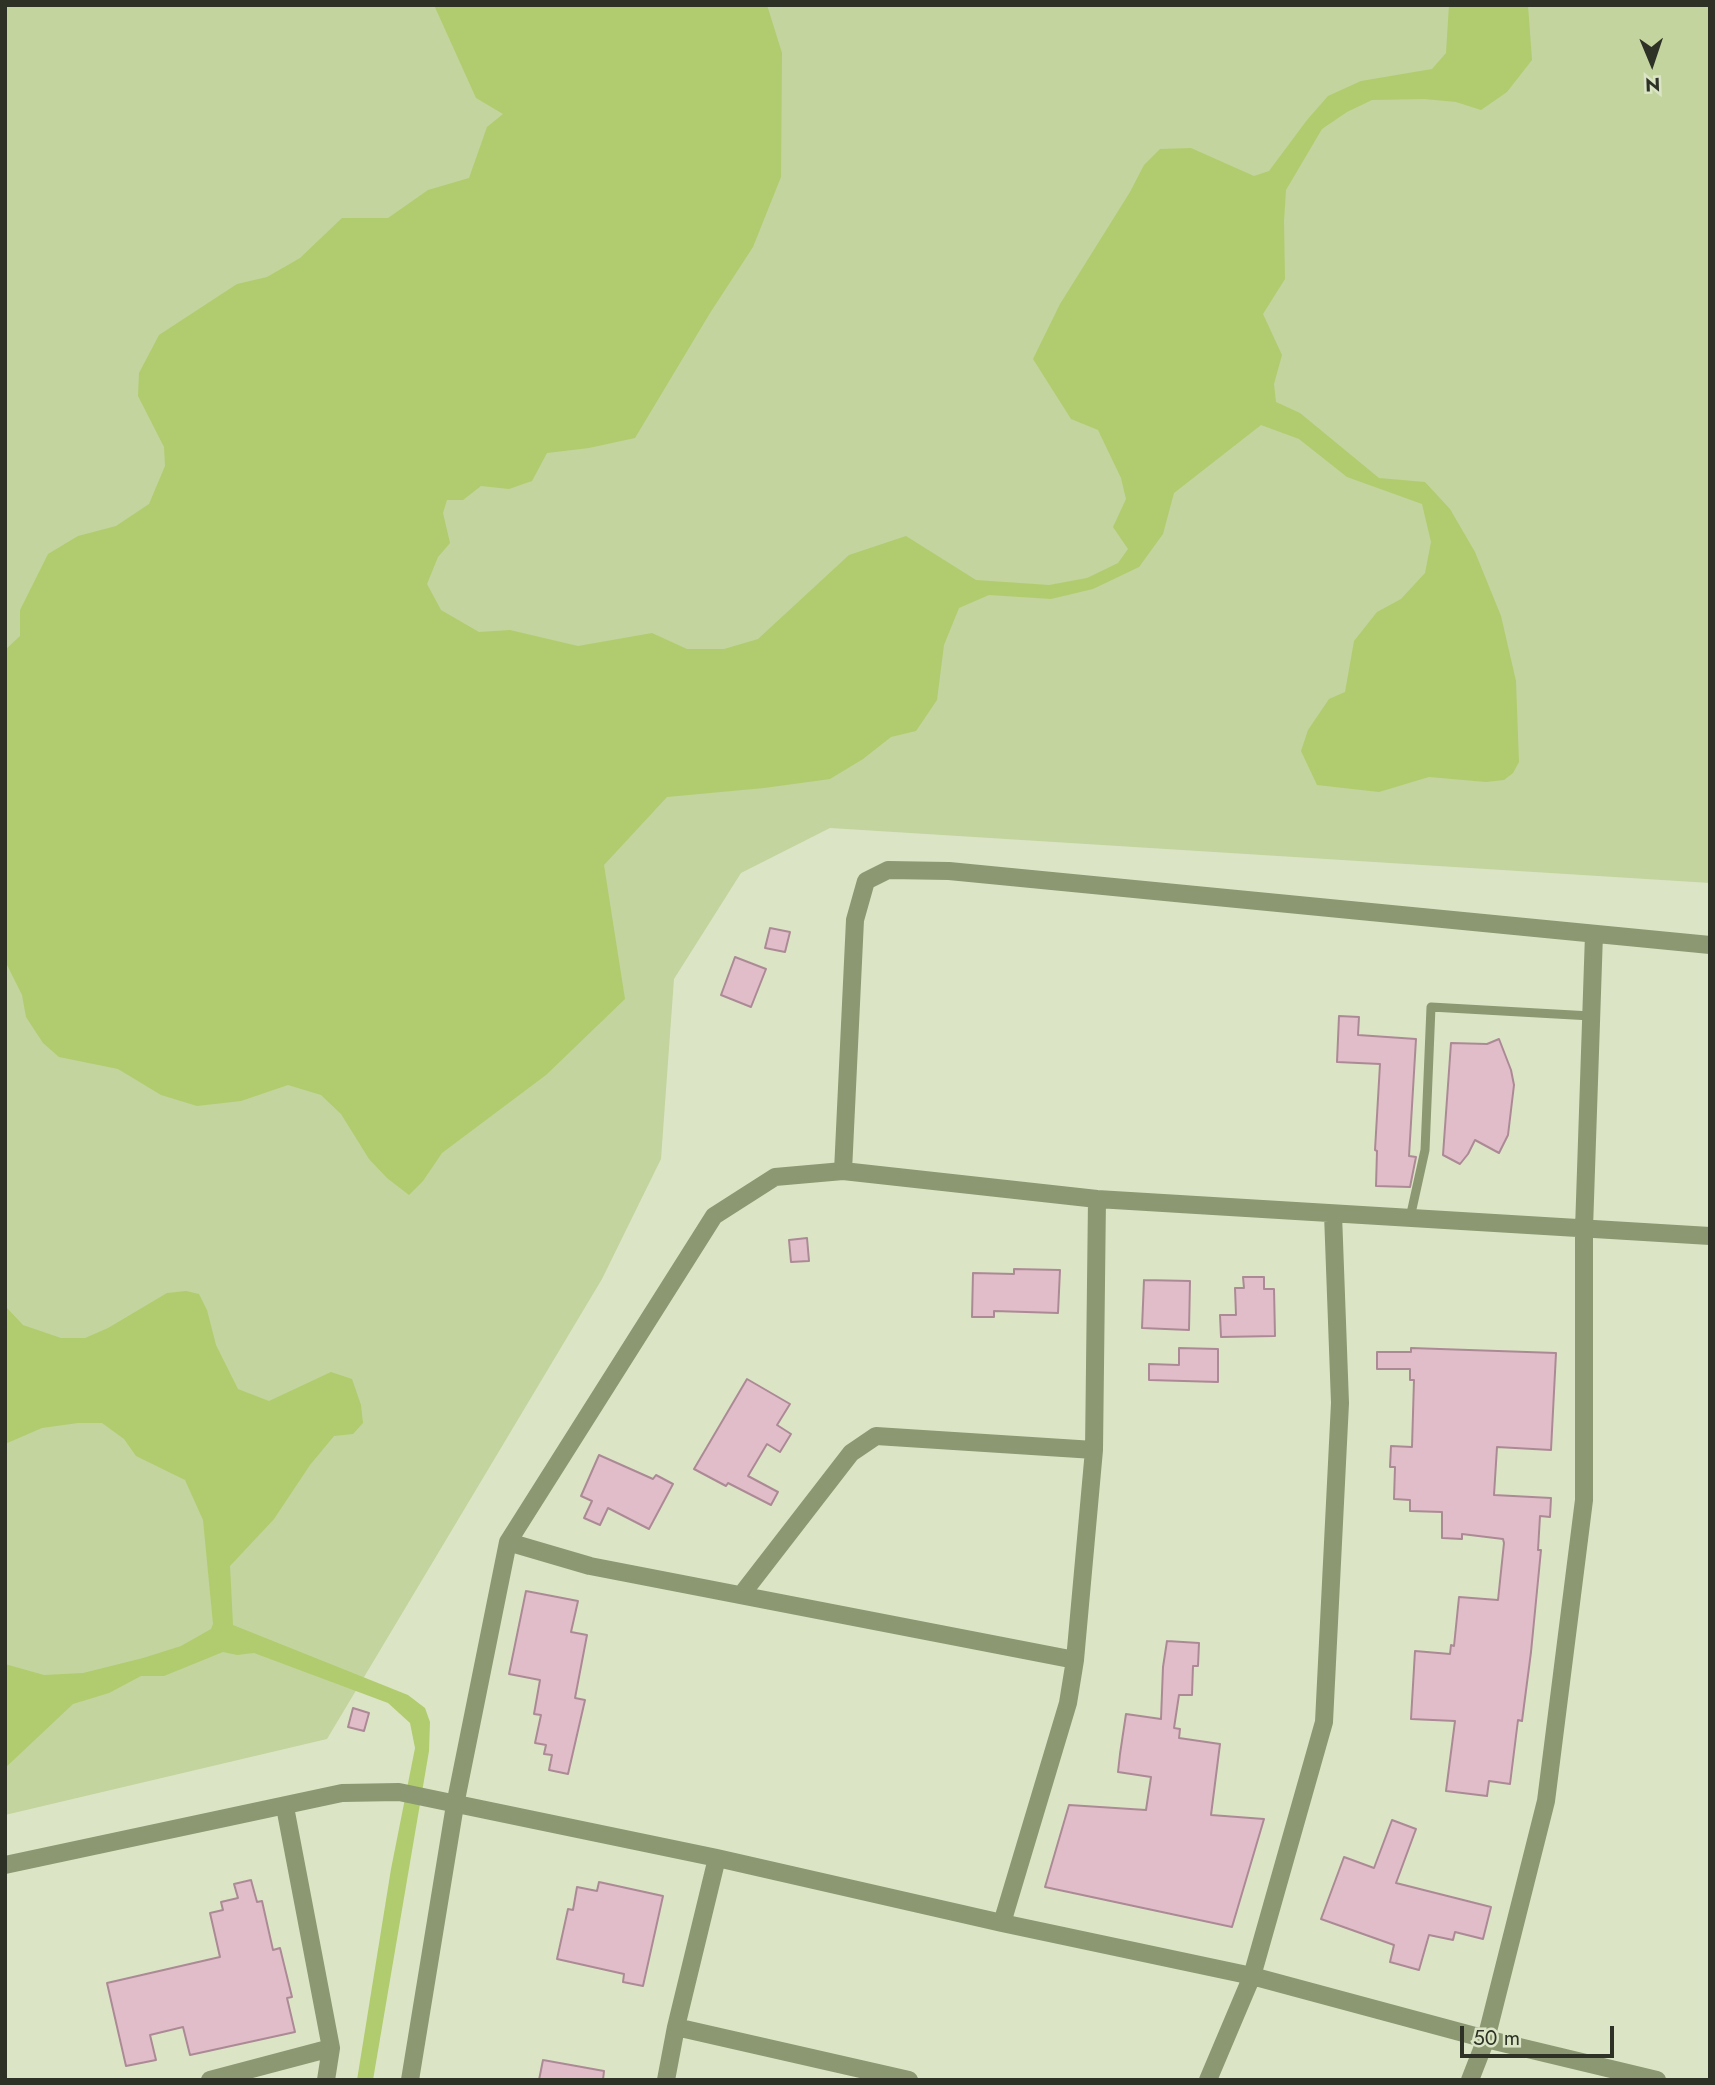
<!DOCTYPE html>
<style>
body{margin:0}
#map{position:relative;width:1715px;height:2085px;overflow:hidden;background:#dbe5c6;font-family:Jost,sans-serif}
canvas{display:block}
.frame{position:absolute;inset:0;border:7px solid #2e3226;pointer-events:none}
.north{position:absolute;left:1617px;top:28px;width:70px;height:70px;-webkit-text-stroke:5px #dbe5c6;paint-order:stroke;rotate:178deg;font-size:19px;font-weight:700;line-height:28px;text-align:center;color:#2e3226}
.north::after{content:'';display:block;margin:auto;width:24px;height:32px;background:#2e3226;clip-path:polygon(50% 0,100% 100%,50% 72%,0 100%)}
.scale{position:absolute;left:1460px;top:2026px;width:154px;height:32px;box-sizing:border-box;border:4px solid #2e3226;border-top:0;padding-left:9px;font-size:21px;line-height:24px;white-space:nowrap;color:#2e3226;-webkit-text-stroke:5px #dbe5c6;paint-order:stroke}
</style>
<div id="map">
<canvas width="1715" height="2085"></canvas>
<div class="frame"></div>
<div class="north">N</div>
<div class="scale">50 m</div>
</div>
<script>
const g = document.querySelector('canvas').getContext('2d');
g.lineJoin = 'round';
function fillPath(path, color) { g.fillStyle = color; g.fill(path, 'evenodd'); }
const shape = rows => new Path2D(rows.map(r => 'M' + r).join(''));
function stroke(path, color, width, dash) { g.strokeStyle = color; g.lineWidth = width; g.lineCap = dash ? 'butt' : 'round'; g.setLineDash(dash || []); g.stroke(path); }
fillPath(shape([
 [5,5,1710,5,1710,883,830,828,741,873,674,979,661,1159,602,1279,327,1739,5,1815]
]), '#c3d49e');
fillPath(shape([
 [434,5,767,5,782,53,781,177,753,247,710,313,635,438,589,448,547,453,532,481,509,489,481,486,463,500,447,500,443,513,450,543,438,557,427,584,441,610,479,632,510,630,578,646,652,633,687,649,724,649,758,639,849,555,906,536,976,580,1049,585,1087,578,1118,563,1128,549,1113,527,1126,499,1121,478,1098,430,1071,419,1033,359,1060,304,1130,192,1144,165,1160,149,1191,148,1254,176,1269,171,1307,120,1328,96,1361,81,1432,69,1446,53,1449,5,1528,5,1532,60,1507,92,1481,110,1456,102,1424,99,1372,100,1347,112,1322,129,1286,190,1284,221,1285,279,1263,314,1282,355,1274,384,1276,402,1300,413,1379,478,1425,482,1450,509,1475,552,1501,616,1516,681,1519,762,1513,773,1504,780,1486,782,1429,777,1379,792,1317,785,1301,751,1308,730,1329,699,1345,692,1354,641,1377,612,1401,599,1425,573,1431,542,1422,504,1347,477,1299,439,1261,425,1174,493,1163,534,1139,567,1093,589,1051,599,989,595,959,608,944,645,937,700,916,731,891,737,863,759,830,779,764,788,667,797,604,865,625,999,546,1075,442,1153,423,1181,409,1195,387,1178,369,1159,341,1114,321,1095,288,1085,241,1101,197,1106,161,1095,118,1069,59,1057,43,1043,26,1017,22,995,5,961,5,650,20,636,20,610,48,554,78,536,116,526,149,504,165,466,164,447,138,396,139,373,159,335,237,284,267,277,300,258,342,218,388,218,428,190,469,178,487,127,503,114,476,98],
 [186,1291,199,1294,207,1310,216,1345,238,1389,269,1401,331,1372,352,1379,361,1405,363,1423,353,1434,334,1436,310,1465,274,1519,230,1566,233,1625,408,1695,425,1708,430,1722,429,1751,373,2080,357,2080,391,1869,415,1748,410,1723,388,1703,254,1653,237,1655,223,1652,164,1676,141,1676,109,1693,73,1704,5,1768,5,1664,44,1675,83,1673,143,1658,181,1646,211,1629,213,1624,203,1520,185,1480,136,1456,124,1439,102,1423,78,1423,42,1428,5,1444,5,1306,23,1325,61,1338,85,1338,108,1328,167,1293]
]), '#b1cc6e');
const building = shape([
 [770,928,790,932,785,952,765,948,770,928],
 [735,957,766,969,751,1007,721,995,735,957],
 [1339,1016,1359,1017,1358,1035,1416,1039,1409,1156,1416,1157,1410,1187,1376,1186,1377,1151,1375,1150,1380,1064,1337,1062,1339,1016],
 [1499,1039,1511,1070,1514,1085,1508,1135,1499,1153,1475,1140,1468,1154,1460,1164,1443,1155,1451,1043,1487,1044,1499,1039],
 [807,1238,809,1261,791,1262,789,1240,807,1238],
 [1014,1269,1060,1270,1058,1313,994,1311,994,1317,972,1317,973,1273,1014,1274,1014,1269],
 [1243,1277,1264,1277,1264,1289,1274,1289,1275,1336,1221,1337,1220,1315,1236,1315,1235,1288,1244,1288,1243,1277],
 [1144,1280,1190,1281,1189,1330,1142,1328,1144,1280],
 [1179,1348,1218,1349,1218,1382,1149,1380,1149,1364,1179,1365,1179,1348],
 [1411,1348,1556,1353,1551,1450,1497,1447,1494,1495,1551,1498,1550,1517,1540,1516,1538,1550,1541,1550,1531,1652,1522,1721,1518,1720,1510,1784,1489,1781,1487,1796,1446,1791,1455,1721,1411,1719,1415,1651,1450,1654,1451,1645,1454,1646,1459,1597,1498,1600,1504,1543,1503,1539,1462,1534,1462,1539,1442,1538,1442,1512,1410,1511,1410,1500,1394,1499,1395,1467,1390,1467,1391,1446,1412,1447,1414,1380,1410,1380,1410,1369,1377,1369,1377,1352,1411,1352,1411,1348],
 [747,1379,790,1404,777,1425,791,1434,780,1452,767,1444,748,1476,778,1492,771,1505,728,1483,726,1486,694,1469,747,1379],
 [599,1455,653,1479,656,1475,673,1484,649,1529,608,1508,600,1525,584,1518,592,1501,581,1496,599,1455],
 [526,1591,578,1601,571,1632,587,1635,575,1698,585,1700,568,1774,549,1770,552,1755,544,1754,546,1745,535,1743,541,1715,534,1714,540,1680,509,1674,526,1591],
 [1167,1641,1199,1643,1198,1666,1193,1666,1192,1695,1179,1695,1174,1728,1180,1729,1179,1738,1220,1744,1211,1815,1264,1819,1232,1927,1045,1887,1069,1805,1146,1810,1151,1777,1118,1772,1120,1754,1126,1714,1161,1719,1163,1667,1167,1641],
 [353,1708,369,1713,364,1731,348,1727,353,1708],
 [1392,1820,1416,1829,1396,1883,1491,1907,1483,1939,1455,1932,1453,1940,1429,1935,1419,1970,1390,1962,1394,1945,1321,1919,1344,1857,1374,1868,1392,1820],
 [251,1880,257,1902,262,1901,273,1950,280,1948,292,1997,287,1998,295,2032,190,2055,183,2027,150,2035,156,2060,126,2066,107,1983,220,1957,210,1913,223,1910,221,1902,238,1898,234,1884,251,1880],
 [599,1882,663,1896,643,1986,623,1982,624,1974,557,1959,568,1909,573,1910,577,1887,597,1891,599,1882],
 [543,2060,604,2071,603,2080,539,2080,543,2060]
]);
fillPath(building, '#e1bdc9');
stroke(building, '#ac8a95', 2);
stroke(shape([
 [1410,1218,1425,1150,1431,1007,1591,1016]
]), '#8c9872', 9);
stroke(shape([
 [843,1171,855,920,866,881,888,870,949,871,1710,945],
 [508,1542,590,1566,1075,1660],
 [742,1594,851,1453,876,1436,1094,1450],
 [285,1807,331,2048,326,2080],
 [5,1865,342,1793,399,1792,717,1858,1002,1923,1252,1976,1486,2039,1657,2080],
 [1002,1923,1068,1703,1075,1660,1094,1450,1097,1199],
 [676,2027,909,2080],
 [210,2080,331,2048],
 [410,2080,455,1805,508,1542,714,1216,775,1177,843,1171,1097,1199,1710,1236],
 [666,2080,676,2027,717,1858],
 [1208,2080,1252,1976,1324,1722,1340,1403,1333,1214],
 [1470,2080,1486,2039,1546,1801,1584,1500,1584,1229,1594,934]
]), '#8c9872', 18);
</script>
